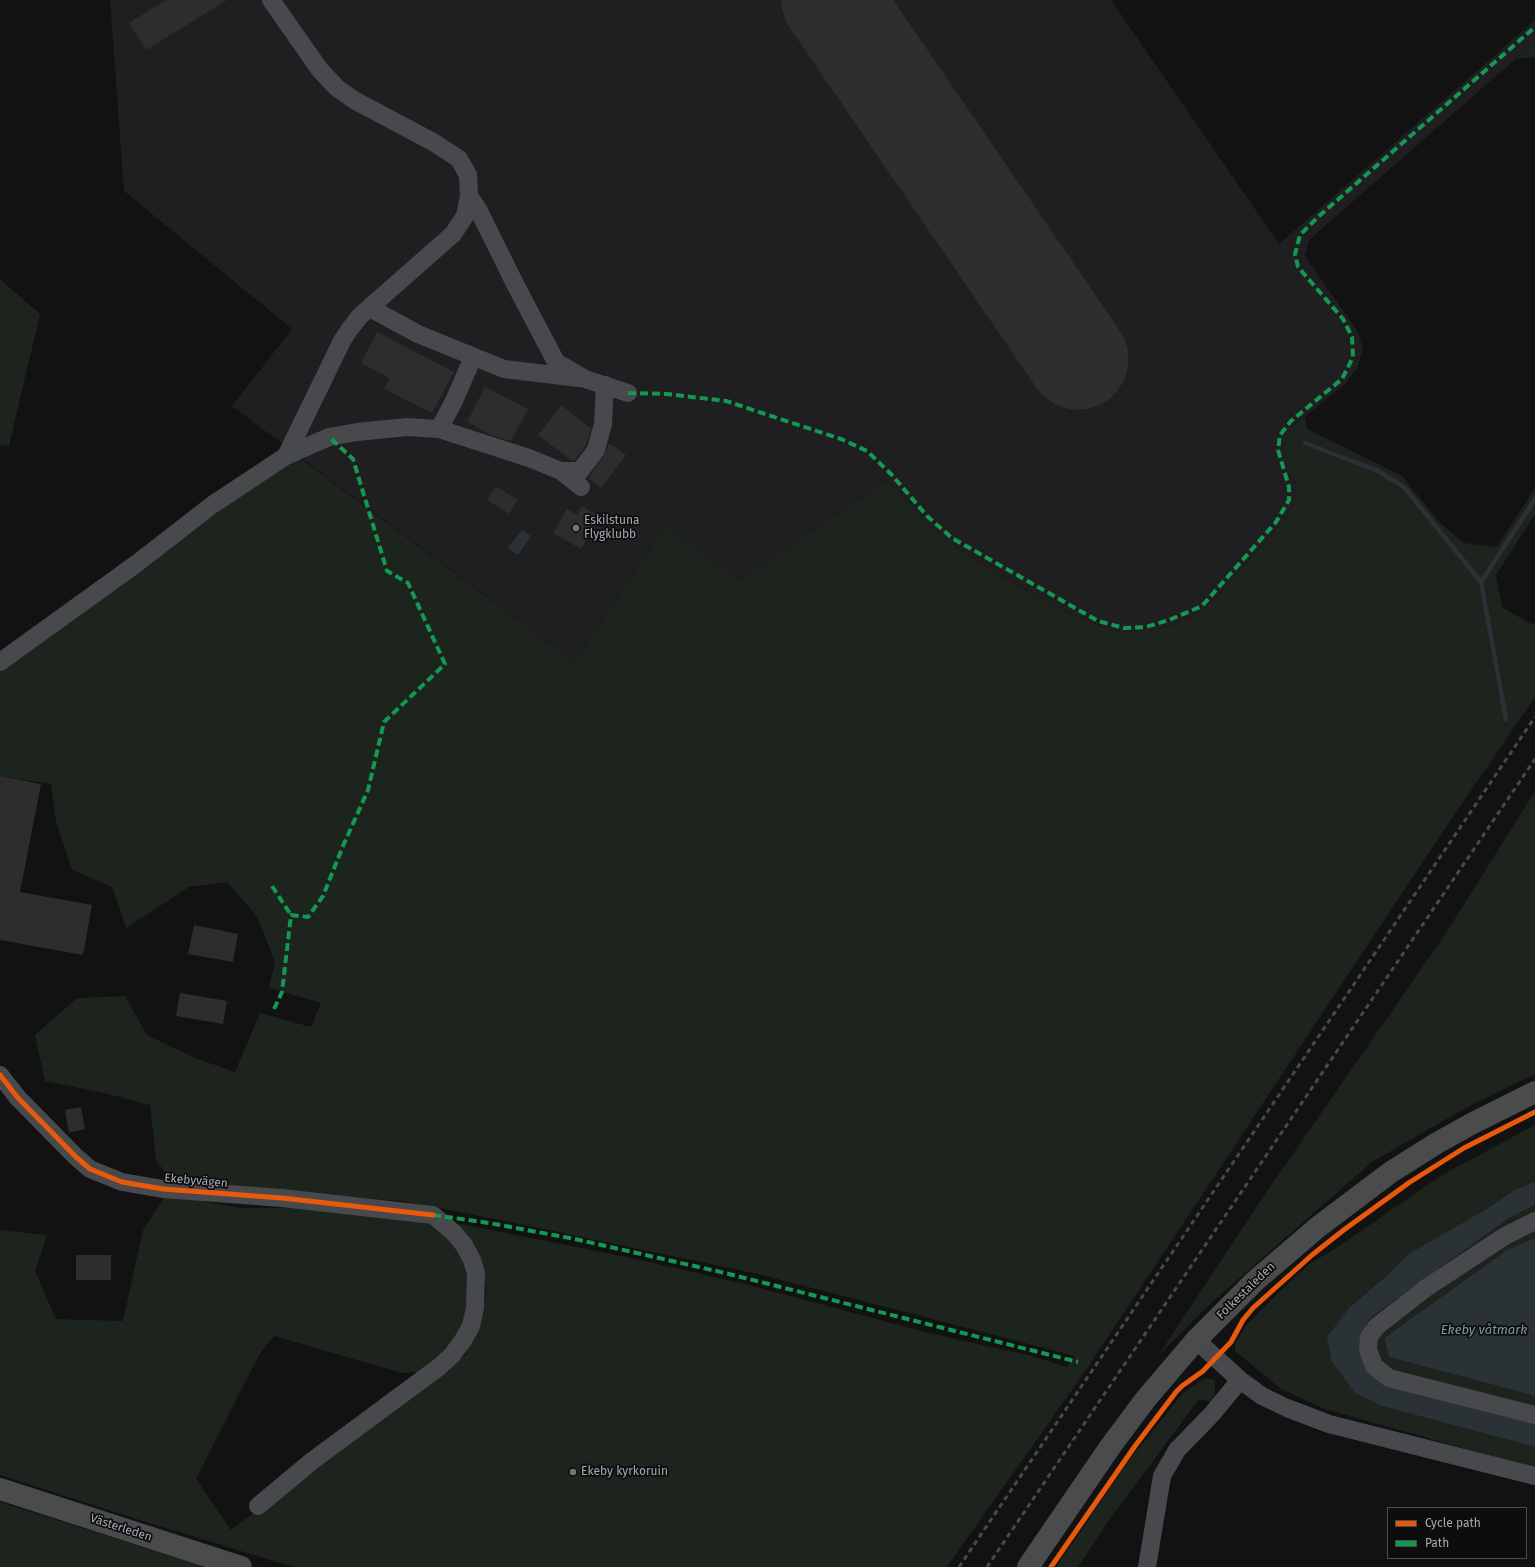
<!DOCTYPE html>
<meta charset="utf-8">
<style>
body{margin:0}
#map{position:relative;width:1535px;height:1567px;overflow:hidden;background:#121213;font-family:"Fira Sans",sans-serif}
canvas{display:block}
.legend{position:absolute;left:1387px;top:1507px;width:140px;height:52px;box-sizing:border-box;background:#0d0d0e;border:1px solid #4a4c50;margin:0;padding:5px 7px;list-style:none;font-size:12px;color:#a5aab2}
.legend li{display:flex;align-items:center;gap:8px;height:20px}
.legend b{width:20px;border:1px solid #4a4c50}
</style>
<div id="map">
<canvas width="1535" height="1567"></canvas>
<ul class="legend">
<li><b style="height:5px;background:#e8590c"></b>Cycle path</li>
<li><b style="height:5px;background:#139951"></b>Path</li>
</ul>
</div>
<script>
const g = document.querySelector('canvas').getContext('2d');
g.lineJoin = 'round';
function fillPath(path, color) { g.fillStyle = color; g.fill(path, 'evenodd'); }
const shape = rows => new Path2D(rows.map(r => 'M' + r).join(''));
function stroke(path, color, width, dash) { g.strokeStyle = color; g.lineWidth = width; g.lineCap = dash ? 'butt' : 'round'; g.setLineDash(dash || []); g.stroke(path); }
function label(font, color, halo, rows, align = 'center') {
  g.font = font + ' "Fira Sans",sans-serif'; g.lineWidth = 3.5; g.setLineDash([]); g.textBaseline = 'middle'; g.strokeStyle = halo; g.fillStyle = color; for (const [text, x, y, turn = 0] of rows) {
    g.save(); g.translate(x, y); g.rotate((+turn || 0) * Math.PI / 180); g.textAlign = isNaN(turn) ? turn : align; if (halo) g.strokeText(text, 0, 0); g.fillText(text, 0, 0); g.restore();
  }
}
fillPath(shape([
 [110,0,1111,0,1279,244,1535,20,1535,42,1309,240,1305,256,1358,332,1363,349,1357,369,1343,386,1289,429,1294,481,1297,498,1287,518,1213,601,1191,618,1157,631,1115,632,1060,609,993,572,933,531,887,480,739,581,666,525,575,663,232,406,292,329,124,191]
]), '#1f1f21');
fillPath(shape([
 [1535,42,1535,57,1515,59],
 [0,279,40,314,9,446,0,445],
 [1305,416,1307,429,1402,476,1441,524,1464,543,1497,547,1535,488,1535,514,1496,575,1502,607,1529,623,1535,624,1535,697,1442,833,1086,1370,947,1567,293,1567,143,1521,0,1475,0,1230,47,1235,35,1271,56,1319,123,1321,143,1230,166,1195,241,1208,317,1208,399,1215,430,1224,454,1241,468,1267,469,1309,460,1336,420,1372,402,1373,274,1336,259,1355,196,1479,231,1530,414,1394,466,1354,483,1314,486,1289,479,1253,456,1223,636,1259,749,1285,929,1333,1032,1356,1067,1367,1075,1356,758,1274,510,1222,403,1201,173,1183,156,1160,150,1105,104,1093,45,1081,35,1035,77,998,125,996,147,1035,195,1058,235,1072,260,1013,311,1027,321,1003,269,988,275,962,257,916,227,882,189,887,126,928,112,887,72,870,56,822,51,784,0,776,0,669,237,498,300,458,575,663,666,525,739,581,887,480,933,531,993,572,1060,609,1115,632,1160,630,1191,618,1213,601,1287,518,1297,498,1294,481,1284,447,1289,429],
 [1535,791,1535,1074,1469,1106,1372,1162,1210,1304,1158,1356,1263,1197,1446,933],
 [1535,1125,1535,1181,1513,1191,1488,1208,1407,1255,1384,1278,1350,1307,1355,1393,1382,1406,1535,1447,1535,1467,1516,1463,1325,1409,1281,1389,1235,1351,1235,1344,1245,1327,1272,1299,1308,1265,1336,1248,1442,1175],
 [1535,1205,1535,1238,1507,1250,1384,1338,1389,1357,1535,1396,1535,1422,1391,1385,1362,1332,1370,1318,1509,1218],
 [1205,1378,1215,1380,1215,1392,1211,1402,1199,1399,1107,1523,1078,1567,1056,1567,1127,1463,1183,1393],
 [0,1502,168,1555,209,1567,0,1567]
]), '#1d231d');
fillPath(shape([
 [522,530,531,536,518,555,508,548],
 [1535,1181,1535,1205,1509,1218,1370,1318,1362,1332,1373,1374,1535,1422,1535,1447,1382,1406,1355,1393,1332,1362,1327,1337,1350,1307,1384,1278,1407,1255,1488,1208,1513,1191],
 [1535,1238,1535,1396,1389,1357,1384,1338,1507,1250]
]), '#2b3236');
stroke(shape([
 [1305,443,1378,471,1404,487,1481,582],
 [1506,719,1481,582,1535,499]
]), '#2b3236', 4.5);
stroke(shape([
 [832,0,1078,359]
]), '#2d2e2f', 101);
fillPath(shape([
 [166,0,227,0,146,50,129,23],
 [377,332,454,372,432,413,384,389,390,378,361,363],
 [485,387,528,409,511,441,491,435,467,422],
 [561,405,591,429,586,445,575,460,571,460,538,435],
 [609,443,626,455,601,488,589,479,591,476,590,475,604,456],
 [497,487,518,500,509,514,487,500,495,488],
 [582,506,600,517,581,549,553,533,567,509,577,515],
 [0,776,41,784,20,892,92,905,83,955,0,940],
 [194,925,238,934,233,962,188,954],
 [180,993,227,1001,223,1024,176,1016],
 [81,1107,85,1129,69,1133,65,1110],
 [76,1255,111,1255,111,1280,76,1280]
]), '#2d2d2e');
stroke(shape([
 [469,196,478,209,515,284,556,362,585,379,628,393],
 [370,308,418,334,504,369,579,378],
 [439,429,454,401,473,357],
 [286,456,329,437,357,432,407,427,439,429,529,458,561,471,581,487],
 [561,471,580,471,596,450,603,424,605,385],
 [0,662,136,564,212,505,286,456,342,341,349,330,360,316,453,234,465,216,469,196,468,175,459,159,433,142,354,100,337,88,320,70,271,0],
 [0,1075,18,1098,76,1157,90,1169,122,1182,163,1189,282,1198,433,1215,453,1232,464,1245,472,1260,476,1273,475,1308,471,1326,462,1342,452,1355,439,1367,312,1461,258,1506],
 [1535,1221,1505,1236,1426,1288,1376,1327,1369,1337,1368,1350,1374,1366,1389,1378,1535,1415],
 [1196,1340,1240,1380,1262,1396,1287,1408,1329,1424,1535,1476],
 [1147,1567,1162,1476,1177,1450,1212,1414,1240,1380]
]), '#47494c', 18);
stroke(shape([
 [0,1489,241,1567],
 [1028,1567,1110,1447,1145,1400,1196,1340,1255,1281,1318,1227,1391,1172,1437,1143,1473,1123,1535,1092]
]), '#4a4b4d', 22);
stroke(shape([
 [959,1567,1535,717],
 [987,1567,1535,759]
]), '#48494b', 3, [5, 4]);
stroke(shape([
 [628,393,667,394,726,401,841,439,867,451,891,474,927,516,952,538,1098,621,1124,628,1146,627,1169,620,1202,606,1276,522,1289,500,1289,487,1278,450,1280,435,1291,421,1342,379,1353,357,1352,337,1343,319,1298,267,1295,254,1300,235,1318,217,1535,27],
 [272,886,291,915],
 [274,1009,282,992,291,915,308,917,323,896,343,846,368,790,384,722,445,664,408,583,387,571,353,459,329,437],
 [433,1215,489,1223,575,1239,725,1273,1078,1362]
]), '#139951', 4, [8, 4]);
stroke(shape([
 [0,1075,18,1098,76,1157,90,1169,122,1182,163,1189,282,1198,433,1215],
 [1051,1567,1135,1446,1176,1392,1182,1386,1203,1371,1231,1342,1243,1320,1253,1308,1312,1255,1345,1229,1410,1182,1464,1148,1535,1112]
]), '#e8590c', 5);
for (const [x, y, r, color] of [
 [576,528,4,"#72757a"],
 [573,1472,4,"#72757a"]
]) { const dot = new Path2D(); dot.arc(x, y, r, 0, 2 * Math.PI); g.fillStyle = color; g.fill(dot); stroke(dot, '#0d0d0e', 1.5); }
label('12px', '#a5aab2', '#0d0d0e', [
 ["Eskilstuna",584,521],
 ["Flygklubb",584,535],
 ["Ekeby kyrkoruin",581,1472]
], 'left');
label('12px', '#a5aab2', '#0d0d0e', [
 ["Ekebyvägen",196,1181,5],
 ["Folkestaleden",1246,1291,-44],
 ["Västerleden",121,1528,18]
]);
label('italic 13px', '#8099a9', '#0d0d0e', [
 ["Ekeby våtmark",1484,1330]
]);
</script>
